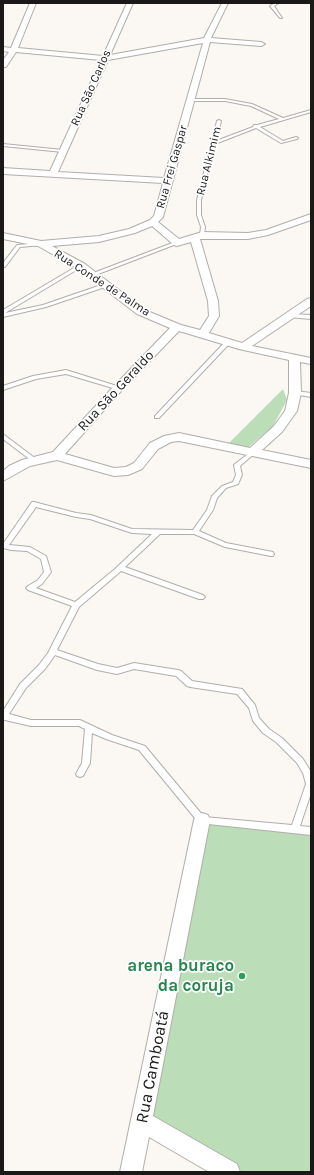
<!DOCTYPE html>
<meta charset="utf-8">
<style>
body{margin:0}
#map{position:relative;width:314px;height:1175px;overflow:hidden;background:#fbf8f4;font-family:Karla,sans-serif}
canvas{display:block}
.frame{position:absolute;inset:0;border:4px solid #1a1918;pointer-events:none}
</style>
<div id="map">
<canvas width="314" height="1175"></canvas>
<div class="frame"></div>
</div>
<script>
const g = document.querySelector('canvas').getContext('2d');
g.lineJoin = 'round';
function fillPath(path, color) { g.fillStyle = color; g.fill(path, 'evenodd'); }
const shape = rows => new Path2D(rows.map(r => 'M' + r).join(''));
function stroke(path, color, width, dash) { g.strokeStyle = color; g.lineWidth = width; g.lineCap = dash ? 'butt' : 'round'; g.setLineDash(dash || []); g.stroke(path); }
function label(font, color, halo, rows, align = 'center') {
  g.font = font + ' Karla,sans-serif'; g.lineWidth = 3.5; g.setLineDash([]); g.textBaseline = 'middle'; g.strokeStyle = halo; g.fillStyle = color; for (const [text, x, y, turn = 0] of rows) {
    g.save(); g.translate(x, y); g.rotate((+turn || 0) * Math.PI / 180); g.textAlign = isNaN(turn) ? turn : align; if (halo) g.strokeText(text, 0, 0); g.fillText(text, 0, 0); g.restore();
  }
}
fillPath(shape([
 [283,389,287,400,273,426,245,450,228,444],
 [202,822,311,834,311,1172,238,1172,146,1118]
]), '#bbddb8');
const lane = shape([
 [275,3,279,3,274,6,282,18,280,18,270,6,275,3],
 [191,99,225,99,252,104,283,118,311,110,311,112,260,127,283,141,296,137,298,138,297,139,281,143,256,128,215,144,201,200,201,215,205,227,204,235,202,236,200,235,201,227,197,215,197,200,217,121,219,120,221,121,216,141,253,127,254,125,257,125,279,119,251,106,225,101,190,101,190,99,191,99],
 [3,144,63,150,65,151,63,152,3,146,3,144],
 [175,242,179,243,93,276,88,275,175,242],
 [41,243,43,244,43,245,20,247,5,267,3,267,3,263,17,245,41,243],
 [79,265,83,266,5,313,43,305,104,284,108,284,108,286,46,307,3,317,3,310,79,265],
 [290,314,311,315,311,319,288,317,287,316,290,314],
 [227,341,229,342,229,344,159,418,155,418,155,416,225,342,227,341],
 [66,370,120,387,121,388,120,389,116,389,66,374,36,379,3,390,3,386,33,376,66,370],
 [295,391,311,393,311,397,293,394,292,393,295,391],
 [3,434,36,459,37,460,36,461,32,461,3,439,3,434],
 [253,450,256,452,255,453,240,466,242,475,238,484,226,488,217,498,213,510,199,531,226,543,273,552,274,554,273,556,271,556,225,547,194,534,160,534,125,567,203,595,205,597,203,599,199,599,121,571,79,607,57,650,98,664,117,668,134,663,178,670,181,671,192,681,242,689,255,705,259,718,269,729,282,738,303,759,311,772,311,793,300,826,311,827,311,835,199,823,139,750,106,739,92,733,90,763,83,776,80,777,77,776,76,774,82,763,85,729,79,726,31,726,5,720,3,720,3,711,20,684,39,665,48,653,72,606,28,590,26,588,28,586,38,580,44,572,41,559,27,551,11,550,3,548,3,544,32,502,34,502,76,513,91,515,132,529,193,530,207,510,212,496,222,486,233,482,236,475,234,465,235,464,253,450],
 [36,507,76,517,90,519,132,533,152,534,115,569,75,602,36,588,42,584,51,572,46,556,30,547,9,545,36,507],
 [55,655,97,670,117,674,134,669,176,676,187,686,190,687,237,694,249,708,253,721,263,733,276,742,297,763,303,773,306,784,292,825,204,817,145,746,112,735,80,720,31,720,9,714,26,688,45,669,55,655]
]);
const street = shape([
 [30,3,36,3,18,48,103,56,127,3,133,3,110,55,204,38,222,3,228,3,211,38,261,42,265,44,261,46,210,42,163,217,158,222,179,239,202,232,248,233,266,230,311,214,311,220,268,235,248,239,200,239,218,301,219,316,209,333,242,343,307,299,311,298,311,306,252,346,311,358,311,364,300,362,301,393,297,411,282,432,262,450,311,460,311,468,179,441,171,442,158,449,142,469,128,475,114,476,57,460,30,466,3,481,3,471,9,466,22,460,53,452,114,386,170,328,137,314,77,268,38,246,3,239,3,233,41,241,99,236,129,229,150,220,154,216,163,183,3,174,3,168,50,171,101,60,16,52,6,67,3,67,3,60,9,52,3,51,3,47,11,48,30,3],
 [203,43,164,178,58,172,108,60,203,43],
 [152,226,174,245,177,246,191,242,208,301,209,316,200,330,181,325,145,310,85,264,52,246,99,242,135,233,152,226],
 [179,331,239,349,289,360,289,393,285,411,274,426,250,448,179,433,164,436,150,443,134,463,126,467,114,468,65,454,122,390,179,331],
 [202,813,208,815,210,820,153,1116,237,1164,240,1172,209,1172,149,1137,142,1172,120,1172,194,820,196,815,202,813]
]);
stroke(lane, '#b1aeaa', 2);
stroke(street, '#b1aeaa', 2);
fillPath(lane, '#fff');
fillPath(street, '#fff');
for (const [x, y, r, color] of [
 [242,976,4,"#2e9e5b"]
]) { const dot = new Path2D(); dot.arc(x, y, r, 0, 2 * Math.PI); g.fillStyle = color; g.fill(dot); stroke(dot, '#fff', 1.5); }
label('12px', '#1a1918', '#fff', [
 ["Rua São Carlos",91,88,-66],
 ["Rua Alkimim",209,161,-76],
 ["Rua Frei Gaspar",172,167,-74],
 ["Rua Conde de Palma",102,283,33]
]);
label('14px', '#1a1918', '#fff', [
 ["Rua São Geraldo",116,391,-47]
]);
label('bold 17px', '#27864d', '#fff', [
 ["arena buraco",234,966],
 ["da coruja",234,986]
], 'right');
label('17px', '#1a1918', '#fff', [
 ["Rua Camboatá",153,1067,-79]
]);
</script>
